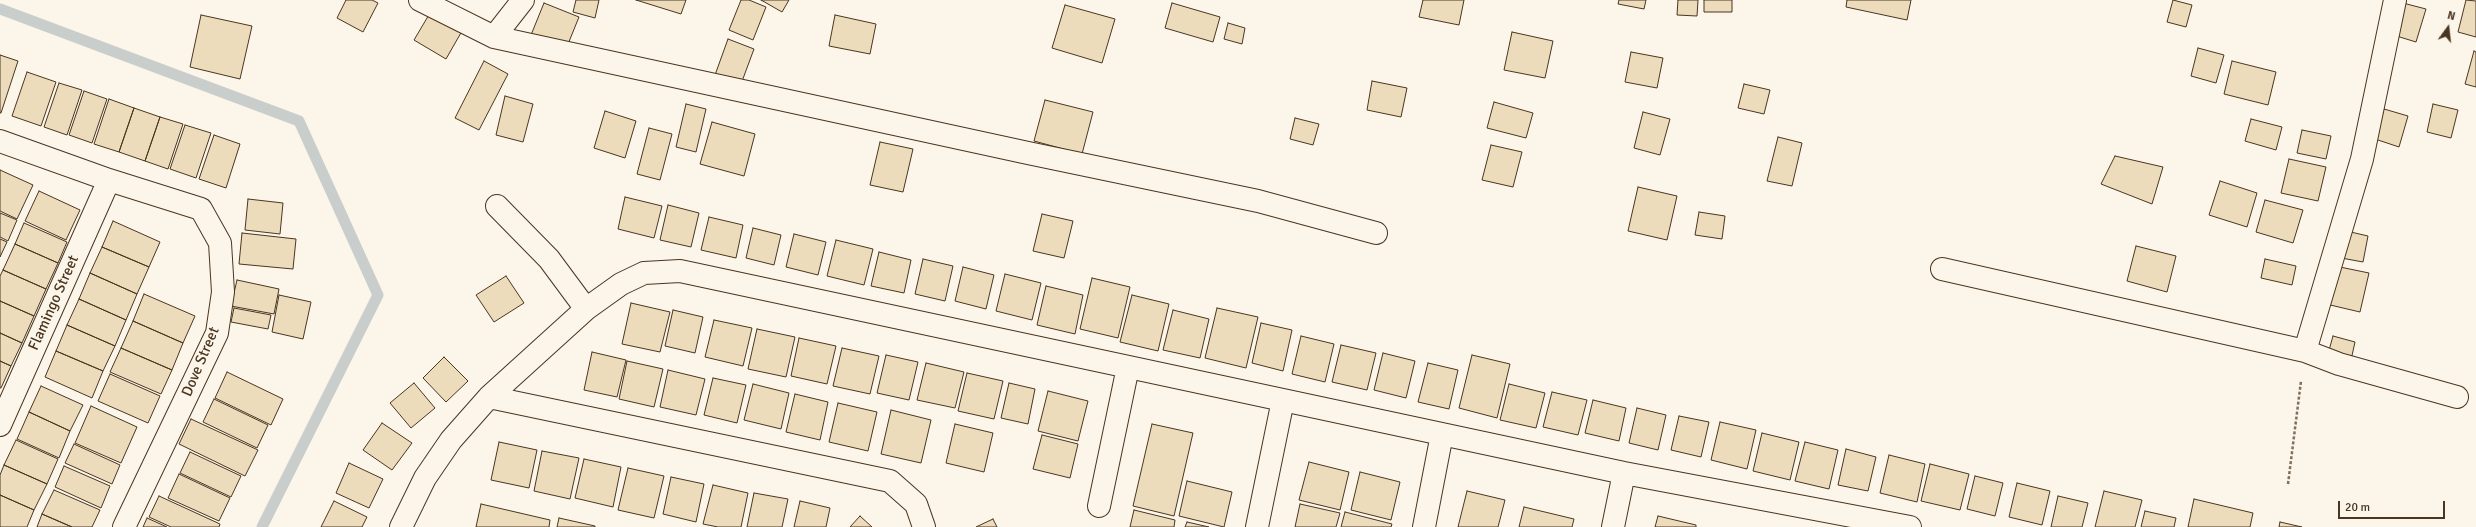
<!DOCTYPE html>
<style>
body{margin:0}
#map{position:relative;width:2476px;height:527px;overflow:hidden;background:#fbf6e9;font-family:Signika,sans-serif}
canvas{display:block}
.north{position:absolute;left:2428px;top:8px;width:40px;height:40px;-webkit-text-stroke:3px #fbf6e9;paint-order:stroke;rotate:15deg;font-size:11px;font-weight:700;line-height:16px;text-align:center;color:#4a3520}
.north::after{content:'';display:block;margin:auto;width:14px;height:18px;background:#4a3520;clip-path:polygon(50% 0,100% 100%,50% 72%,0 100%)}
.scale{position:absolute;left:2338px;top:501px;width:107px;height:18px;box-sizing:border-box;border:2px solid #4a3520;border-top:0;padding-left:5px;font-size:12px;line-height:14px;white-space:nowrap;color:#4a3520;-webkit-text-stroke:3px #fbf6e9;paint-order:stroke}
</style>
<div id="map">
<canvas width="2476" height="527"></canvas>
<div class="north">N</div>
<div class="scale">20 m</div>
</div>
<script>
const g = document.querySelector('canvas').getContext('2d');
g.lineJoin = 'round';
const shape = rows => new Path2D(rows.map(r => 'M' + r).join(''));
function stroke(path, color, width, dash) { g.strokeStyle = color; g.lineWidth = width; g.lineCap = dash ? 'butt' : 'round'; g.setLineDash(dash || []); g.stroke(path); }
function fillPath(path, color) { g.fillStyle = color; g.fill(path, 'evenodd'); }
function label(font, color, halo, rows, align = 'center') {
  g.font = font + ' Signika,sans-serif'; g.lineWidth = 3; g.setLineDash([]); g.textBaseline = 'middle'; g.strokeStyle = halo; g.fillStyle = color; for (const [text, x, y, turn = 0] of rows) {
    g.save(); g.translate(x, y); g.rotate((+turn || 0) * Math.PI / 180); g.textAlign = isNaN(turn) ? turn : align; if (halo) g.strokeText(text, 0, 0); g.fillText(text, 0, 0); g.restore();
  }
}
stroke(shape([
 [0,9,299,121,378,295,262,527]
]), '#c9cecd', 11);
const building = shape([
 [346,0,372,0,378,3,363,32,337,18,346,0],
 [576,0,599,0,595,18,573,12,576,0],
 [636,0,686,0,681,14,636,0],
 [741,0,749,0,766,7,753,40,729,30,741,0],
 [761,0,789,0,782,12,761,0],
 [1423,0,1464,0,1459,25,1419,17,1423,0],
 [1619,0,1646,0,1644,9,1618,4,1619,0],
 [1678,0,1698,0,1697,16,1677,15,1678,0],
 [1704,0,1732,0,1732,12,1704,12,1704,0],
 [1847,0,1911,0,1907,20,1846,7,1847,0],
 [2173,0,2192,5,2186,27,2167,22,2173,0],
 [2466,0,2476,1,2476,37,2458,32,2466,0],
 [2399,2,2426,9,2416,42,2390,34,2399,2],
 [544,3,579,17,566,49,531,35,544,3],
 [1172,3,1220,17,1213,42,1165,28,1172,3],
 [1065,5,1115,19,1102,63,1052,48,1065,5],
 [430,13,462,31,446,59,414,40,430,13],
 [201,15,252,26,240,79,190,67,201,15],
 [835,15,876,24,870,54,829,46,835,15],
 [1228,23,1245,28,1242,44,1224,39,1228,23],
 [1512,32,1553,41,1545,78,1504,70,1512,32],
 [728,39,754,49,741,84,715,75,728,39],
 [2198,48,2224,55,2216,83,2191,76,2198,48],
 [2474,51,2476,52,2476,87,2465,84,2474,51],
 [1631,52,1663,58,1657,88,1625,82,1631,52],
 [0,55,18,61,1,113,0,113,0,55],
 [484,61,508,74,479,130,455,118,484,61],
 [2232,61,2276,72,2268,105,2224,94,2232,61],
 [27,72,56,82,41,126,12,116,27,72],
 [1372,81,1407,88,1401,117,1367,110,1372,81],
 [59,83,82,90,67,135,44,127,59,83],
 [1744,84,1770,90,1764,114,1738,108,1744,84],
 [84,91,107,99,92,143,69,135,84,91],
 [505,96,533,104,523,142,496,135,505,96],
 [109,99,134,108,119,152,94,144,109,99],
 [1045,100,1093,112,1082,154,1034,141,1045,100],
 [1494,102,1533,113,1526,138,1487,128,1494,102],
 [686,104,706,109,696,152,676,147,686,104],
 [2433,104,2458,110,2451,138,2427,132,2433,104],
 [134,108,160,117,145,161,119,152,134,108],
 [2384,109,2408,116,2399,147,2375,139,2384,109],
 [605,111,636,121,625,158,594,148,605,111],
 [1643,112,1670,119,1660,155,1634,148,1643,112],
 [160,117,183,124,168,169,145,161,160,117],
 [1295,118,1319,124,1313,145,1290,139,1295,118],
 [2251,119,2282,127,2276,150,2245,141,2251,119],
 [712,122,755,134,744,176,700,164,712,122],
 [185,125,211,133,196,178,170,169,185,125],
 [649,128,672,134,660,180,637,174,649,128],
 [2302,130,2331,136,2326,159,2297,153,2302,130],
 [214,135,240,144,226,188,199,179,214,135],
 [1778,137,1802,143,1792,186,1767,181,1778,137],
 [880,142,913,149,903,192,870,185,880,142],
 [1491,145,1522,152,1513,187,1482,180,1491,145],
 [2115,156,2163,167,2152,204,2101,184,2115,156],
 [2289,159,2326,167,2318,201,2281,193,2289,159],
 [0,170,33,185,17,219,0,211,0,170],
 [2220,181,2257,193,2247,227,2209,215,2220,181],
 [1638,187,1677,196,1667,240,1628,231,1638,187],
 [39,191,80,210,66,240,25,221,39,191],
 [625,197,662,206,654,238,618,229,625,197],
 [248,199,283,203,280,234,245,230,248,199],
 [2265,200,2303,210,2293,243,2256,232,2265,200],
 [668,205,699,213,691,247,660,240,668,205],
 [1699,212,1725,216,1722,239,1695,235,1699,212],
 [0,213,17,220,8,241,0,237,0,213],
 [1042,214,1073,221,1064,258,1033,251,1042,214],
 [709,217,743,225,736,258,701,250,709,217],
 [113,221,160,242,149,267,102,247,113,221],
 [24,223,67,242,58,263,15,244,24,223],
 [753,228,781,235,774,265,746,258,753,228],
 [2342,230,2368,236,2363,262,2336,257,2342,230],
 [242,233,296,239,293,269,239,264,242,233],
 [794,234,826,242,818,275,786,267,794,234],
 [0,239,7,242,0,257,0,239],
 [836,240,873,249,864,285,827,276,836,240],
 [15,244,58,263,46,289,3,270,15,244],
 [2136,246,2176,256,2167,292,2127,281,2136,246],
 [102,247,149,267,137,294,90,273,102,247],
 [879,252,911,260,904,293,871,286,879,252],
 [923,259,953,266,945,301,915,294,923,259],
 [2265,259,2296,266,2292,285,2261,278,2265,259],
 [2335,266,2369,273,2360,312,2326,304,2335,266],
 [963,267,994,275,986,309,955,301,963,267],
 [3,270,46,289,34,316,0,301,0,276,3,270],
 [90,273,137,294,126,320,79,299,90,273],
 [1005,274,1041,283,1032,320,996,311,1005,274],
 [506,276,524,303,494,322,476,295,506,276],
 [1092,278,1130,287,1118,338,1080,329,1092,278],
 [237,280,279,289,274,314,231,306,237,280],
 [1046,286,1083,295,1075,334,1037,325,1046,286],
 [144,294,195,316,183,343,133,321,144,294],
 [279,295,311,302,303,339,272,332,279,295],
 [1132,295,1169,304,1158,351,1120,342,1132,295],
 [79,299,126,320,115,346,67,325,79,299],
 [0,301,34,316,22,343,0,333,0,301],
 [631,303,670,312,660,352,622,344,631,303],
 [234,308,271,315,268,329,231,322,234,308],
 [1217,308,1258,317,1246,368,1205,358,1217,308],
 [673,310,703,317,695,353,665,346,673,310],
 [1173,310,1209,319,1200,358,1163,350,1173,310],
 [714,320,752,328,743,366,705,357,714,320],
 [133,321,183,343,172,370,121,348,133,321],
 [1261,323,1292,330,1283,371,1252,363,1261,323],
 [67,325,115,346,103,371,56,351,67,325],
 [757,329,795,337,786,377,748,369,757,329],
 [0,333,22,343,11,366,0,361,0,333],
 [1301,336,1334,344,1325,382,1292,374,1301,336],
 [2333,336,2355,342,2351,360,2328,354,2333,336],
 [799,338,836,346,827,384,791,376,799,338],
 [1341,345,1376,353,1367,390,1332,382,1341,345],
 [121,348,172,370,161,394,110,372,121,348],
 [842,348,879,356,870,394,833,386,842,348],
 [56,351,103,371,92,398,45,377,56,351],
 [592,352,626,360,617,397,584,390,592,352],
 [1383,353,1415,361,1406,398,1374,390,1383,353],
 [886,355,918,362,909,400,877,393,886,355],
 [1472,355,1510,364,1497,418,1459,408,1472,355],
 [444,357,468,381,446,402,423,378,444,357],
 [0,361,11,366,1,388,0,388,0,361],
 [627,361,663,369,654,407,619,399,627,361],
 [926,363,964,372,955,408,917,400,926,363],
 [1428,363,1458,370,1449,409,1418,402,1428,363],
 [668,370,705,379,696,415,660,407,668,370],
 [227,372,283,399,271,425,215,398,227,372],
 [967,373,1003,381,994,419,958,411,967,373],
 [110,374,160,396,148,423,98,401,110,374],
 [713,378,746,385,737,423,704,415,713,378],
 [414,383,435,408,411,428,390,403,414,383],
 [1009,383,1035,389,1028,424,1001,418,1009,383],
 [753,384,789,393,781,429,744,420,753,384],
 [1509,384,1545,393,1536,428,1500,420,1509,384],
 [41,386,83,405,70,431,29,412,41,386],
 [1048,391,1088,401,1078,441,1038,431,1048,391],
 [1552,392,1587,400,1578,435,1543,427,1552,392],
 [795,394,828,402,820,440,786,432,795,394],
 [214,399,268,425,257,448,203,422,214,399],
 [1593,400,1626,408,1619,441,1585,433,1593,400],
 [838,403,877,412,868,451,829,442,838,403],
 [91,406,137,427,121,463,75,443,91,406],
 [1637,408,1666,415,1658,450,1629,443,1637,408],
 [891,410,931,420,921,463,881,454,891,410],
 [29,412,70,431,59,458,17,439,29,412],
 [1679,416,1709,422,1701,457,1671,450,1679,416],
 [191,419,258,450,245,476,179,444,191,419],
 [1720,422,1756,430,1747,469,1711,460,1720,422],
 [382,423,412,443,392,470,363,450,382,423],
 [955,424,993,433,984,472,946,463,955,424],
 [1152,424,1193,433,1174,516,1133,506,1152,424],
 [1762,433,1799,442,1790,480,1753,471,1762,433],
 [1042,435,1078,444,1070,478,1033,469,1042,435],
 [16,440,58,459,47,484,4,465,16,440],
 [499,442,537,450,529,488,491,480,499,442],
 [1805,442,1838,450,1829,489,1795,481,1805,442],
 [74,444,120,465,112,484,65,463,74,444],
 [1846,449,1876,457,1868,491,1838,485,1846,449],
 [542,451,579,458,570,499,534,491,542,451],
 [190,452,241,476,231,497,180,473,190,452],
 [1889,455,1925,464,1917,502,1880,493,1889,455],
 [584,459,621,467,613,507,575,498,584,459],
 [1309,462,1349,472,1340,510,1299,500,1309,462],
 [349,463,383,479,369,508,336,493,349,463],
 [1930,464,1969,474,1960,510,1921,501,1930,464],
 [4,465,47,484,34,510,0,495,0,475,4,465],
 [64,466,110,486,101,508,55,487,64,466],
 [628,468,664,476,654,518,618,510,628,468],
 [1360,472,1400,482,1391,520,1351,510,1360,472],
 [179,474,230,498,219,521,168,498,179,474],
 [1975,476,2003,483,1995,516,1967,509,1975,476],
 [671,477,704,484,696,522,663,514,671,477],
 [1187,481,1232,492,1224,527,1179,516,1187,481],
 [2017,483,2050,491,2042,525,2009,517,2017,483],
 [713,485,748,493,741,527,718,527,703,524,713,485],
 [54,490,100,510,92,527,72,527,42,514,54,490],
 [1467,491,1505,500,1498,527,1458,527,1467,491],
 [2104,491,2142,500,2135,527,2095,527,2104,491],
 [754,493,788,499,782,527,747,527,754,493],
 [0,495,34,510,27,527,0,527,0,495],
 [159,496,220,524,219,527,171,527,149,517,159,496],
 [2058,496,2088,503,2082,527,2051,527,2058,496],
 [2194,499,2253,513,2250,527,2188,527,2194,499],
 [334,501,367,517,362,527,321,527,334,501],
 [800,501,830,508,826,527,794,527,800,501],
 [481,504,550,520,549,527,476,527,481,504],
 [1300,504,1340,513,1336,527,1295,527,1300,504],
 [1524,507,1574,519,1572,527,1519,527,1524,507],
 [1134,510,1175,520,1174,527,1130,527,1134,510],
 [2145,511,2176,518,2174,527,2141,527,2145,511],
 [1345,512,1392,524,1391,527,1341,527,1345,512],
 [42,514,72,527,37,527,42,514],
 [860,516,872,527,850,527,860,516],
 [1658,516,1696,525,1696,527,1655,527,1658,516],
 [147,518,167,527,143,527,147,518],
 [559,518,595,526,595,527,557,527,559,518],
 [993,519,997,527,976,527,993,519],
 [1187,522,1209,527,1185,527,1187,522],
 [2280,522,2302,527,2279,527,2280,522]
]);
fillPath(building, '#ecdcbc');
stroke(building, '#4a3520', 1);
const street = shape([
 [420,0,494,37,1028,153,1258,201,1376,233],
 [494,37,523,0],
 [0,141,109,180,201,209,220,243,223,292,217,333,124,527],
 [497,206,549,259,586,309],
 [1942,269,2305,351,2339,364,2457,397],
 [2305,351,2362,159,2395,0],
 [489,397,890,481,916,504,924,527],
 [0,425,109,180],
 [1099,506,1128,367],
 [401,527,425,478,451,440,489,397,586,309,621,284,644,273,680,271,1624,473,1910,527],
 [1257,527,1283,400],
 [1424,527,1442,434],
 [1613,527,1624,473]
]);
stroke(street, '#4a3520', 24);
stroke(shape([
 [2288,484,2301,381]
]), '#7f6f5c', 2.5, [3, 2]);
stroke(street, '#fbf6e9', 22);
label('15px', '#4a3520', '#fbf6e9', [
 ["Flamingo Street",54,303,-66],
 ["Dove Street",201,362,-67]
]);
</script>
